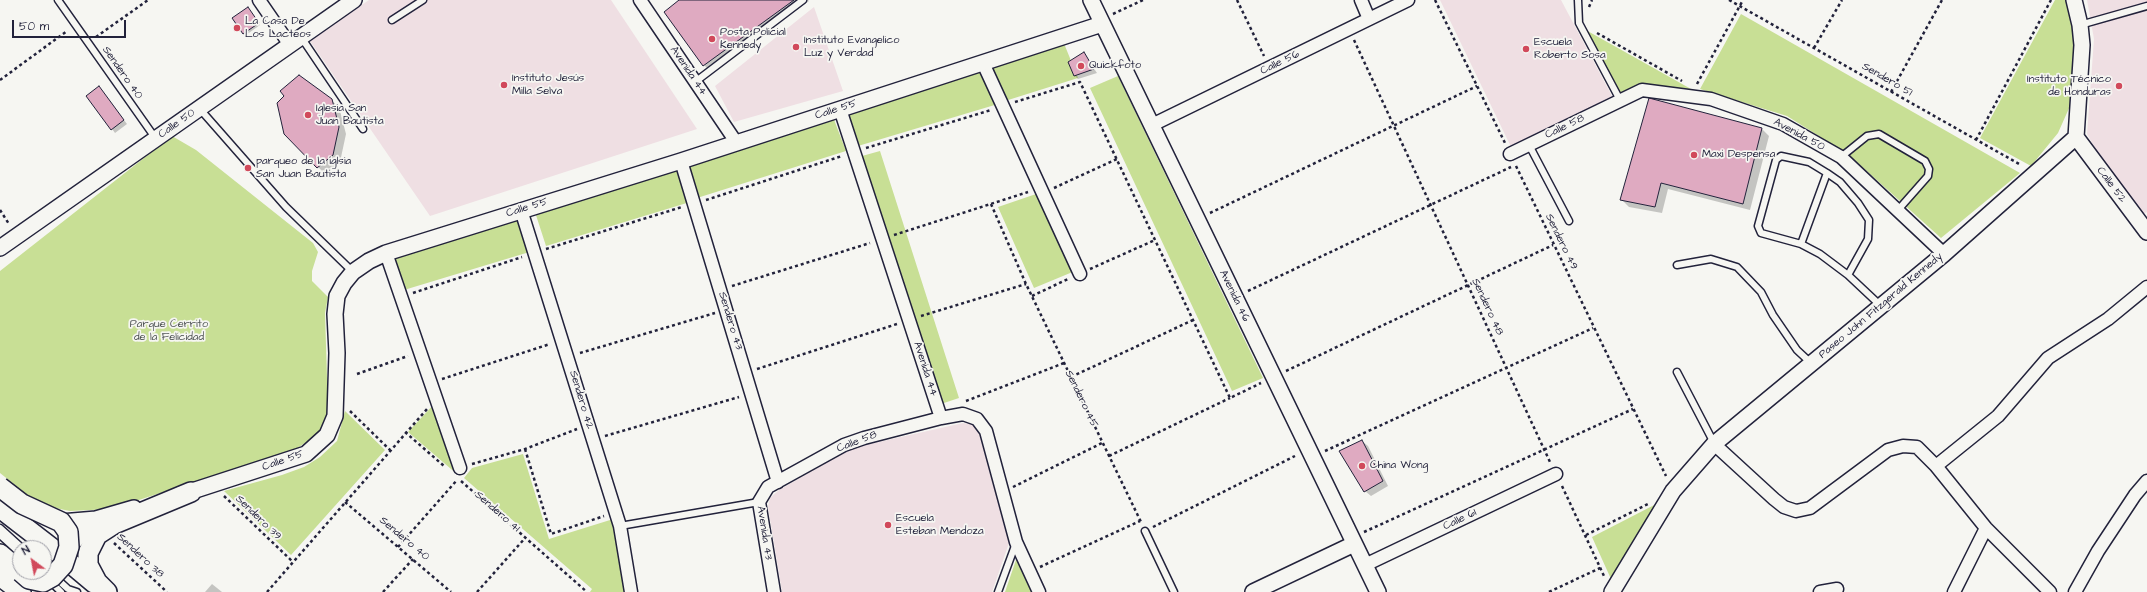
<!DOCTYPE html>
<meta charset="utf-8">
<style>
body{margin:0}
#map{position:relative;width:2147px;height:592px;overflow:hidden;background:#f6f6f2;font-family:"Architects Daughter",sans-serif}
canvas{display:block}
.north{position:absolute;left:12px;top:540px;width:40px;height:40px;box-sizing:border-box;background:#f6f6f2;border:1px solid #a1a1a9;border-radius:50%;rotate:328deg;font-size:11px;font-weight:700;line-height:16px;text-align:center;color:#22223b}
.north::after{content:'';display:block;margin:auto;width:14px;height:18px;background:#d1495b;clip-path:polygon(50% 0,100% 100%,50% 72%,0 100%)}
.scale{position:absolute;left:12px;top:20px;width:114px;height:18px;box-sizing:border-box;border:2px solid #22223b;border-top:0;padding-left:5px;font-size:12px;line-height:14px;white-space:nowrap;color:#22223b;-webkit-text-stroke:3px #f6f6f2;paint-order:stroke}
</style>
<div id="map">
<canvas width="2147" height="592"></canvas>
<div class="north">N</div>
<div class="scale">50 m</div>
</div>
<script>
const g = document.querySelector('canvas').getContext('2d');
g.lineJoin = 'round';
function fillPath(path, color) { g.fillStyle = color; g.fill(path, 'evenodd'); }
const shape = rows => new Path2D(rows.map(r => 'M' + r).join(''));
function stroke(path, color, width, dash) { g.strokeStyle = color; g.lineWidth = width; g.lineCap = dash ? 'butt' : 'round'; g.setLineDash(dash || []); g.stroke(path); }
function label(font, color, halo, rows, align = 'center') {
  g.font = font + ' "Architects Daughter",sans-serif'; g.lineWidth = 3.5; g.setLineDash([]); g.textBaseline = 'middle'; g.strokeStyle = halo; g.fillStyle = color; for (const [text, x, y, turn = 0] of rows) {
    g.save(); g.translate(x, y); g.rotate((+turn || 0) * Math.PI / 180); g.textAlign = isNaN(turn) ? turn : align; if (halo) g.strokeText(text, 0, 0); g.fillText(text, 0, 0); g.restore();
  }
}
fillPath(shape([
 [369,0,611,0,697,129,430,216,310,41],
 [1440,0,1561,0,1613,98,1512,149],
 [2087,0,2147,0,2147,212,2135,219,2087,134,2094,39],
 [814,7,843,91,734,122,715,86],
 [963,423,976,425,979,433,1009,543,992,592,782,592,768,507,770,498,779,490,852,448]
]), '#efdfe3');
fillPath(shape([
 [2055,0,2073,0,2077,49,2070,106,2058,133,2031,166,1980,138],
 [1741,14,2020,173,1941,238,1849,155,1787,116,1700,89],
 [1584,29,1691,89,1689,93,1622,96],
 [1063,41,1078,78,1005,101,989,65],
 [980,68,998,104,858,146,846,112],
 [1118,76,1263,378,1232,391,1090,88],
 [833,117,846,151,697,198,687,166],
 [172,136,196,150,313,243,318,252,312,271,312,281,328,297,325,313,328,410,324,423,318,434,296,449,111,509,70,511,40,505,0,473,0,271],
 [880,151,959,398,941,404,862,156],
 [679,169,690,202,546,246,535,212],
 [1039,193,1075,271,1034,288,998,207],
 [525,214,536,250,404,290,394,255],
 [436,402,466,467,458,475,408,432],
 [345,411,385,450,291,555,224,491,282,475,304,467,320,457,337,441],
 [523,454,549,539,623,516,636,592,590,592,592,589,464,478,472,468],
 [1662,501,1611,579,1592,537],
 [1017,557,1033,592,1005,592]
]), '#c8df95');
fillPath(shape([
 [681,0,808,0,809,1,711,72,704,65],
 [249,10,260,25,246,35,233,18],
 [1084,54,1097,73,1078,79,1075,76,1070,62],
 [102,91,127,124,115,133,88,96],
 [331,100,339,107,346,134,340,162,325,174,285,133],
 [1650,100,1762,129,1769,136,1750,210,1668,189,1662,213,1629,207,1622,200],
 [1362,441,1368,446,1388,486,1371,496,1365,491],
 [212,584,222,592,205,592]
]), '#0003');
const building = shape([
 [679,0,794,0,703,66,664,12,679,0],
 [248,7,259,23,243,34,232,18,248,7],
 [1084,52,1094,69,1074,76,1068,62,1084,52],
 [299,75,332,99,339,127,333,155,317,168,284,134,277,103,284,96,280,91,299,75],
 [99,86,124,120,111,130,86,96,99,86],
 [1649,98,1762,128,1743,204,1661,183,1655,207,1620,200,1649,98],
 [1362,440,1383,481,1364,492,1339,451,1362,440]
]);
fillPath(building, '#dfaac1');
stroke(building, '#22223b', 1);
const service = shape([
 [58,0,156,139],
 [1578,0,1579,23,1620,100],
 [392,20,423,0],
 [2080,25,2147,6],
 [301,37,363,129],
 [695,82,803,0],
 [199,108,286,207,353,272],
 [1529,145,1569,221],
 [1841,157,1867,136,1879,134,1925,161,1929,169,1928,176,1898,210],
 [1827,173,1840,182,1858,203,1869,220,1868,239,1848,275],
 [1801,244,1827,173,1809,162,1781,156,1776,160,1758,226,1761,233,1801,244,1820,254,1848,275,1881,306],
 [1677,265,1711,259,1737,267,1761,292,1773,315,1797,350,1812,364],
 [1677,372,1714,443],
 [620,526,759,502],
 [0,528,22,548],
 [1145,531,1174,592],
 [0,535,20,553],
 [44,567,68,589,77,592],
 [49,580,61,592],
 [998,592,1016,543]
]);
const minor = shape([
 [259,0,290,45],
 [640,0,736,142],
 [1361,0,1369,19],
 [983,63,1080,274],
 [840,109,941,418,963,414,977,419,986,431,1016,542,1039,592],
 [1152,125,1408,0],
 [1510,154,1642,90,1711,99,1783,124,1841,157,1944,254],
 [681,161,778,482],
 [521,210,620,526,631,592],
 [386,253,460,468],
 [1714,444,1774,499,1784,507,1796,511,1810,508,1888,450,1903,446,1917,447,1936,466,1986,528,2050,592],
 [1936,466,1998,416,2048,358,2108,319,2147,287],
 [1365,565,1556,474],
 [774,592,759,502,768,487,844,445,864,438,941,418],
 [1820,592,1837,589],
 [1954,592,1986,528],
 [2075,592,2098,551,2135,495,2147,481]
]);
const tertiary = shape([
 [1091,0,1378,592],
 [2076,137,2147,232],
 [0,248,354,0],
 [180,495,306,454,327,435,335,416,337,353,335,314,337,296,344,283,353,272,369,261,386,253,681,161,1102,24],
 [61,522,96,519,134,508],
 [69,547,96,519],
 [1253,592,1354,544],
 [1612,592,1673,491,1714,444,1944,254,2076,137,2082,45,2080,25,2074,0]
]);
const primary = shape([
 [0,508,57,552,94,583],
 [0,554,20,571],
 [0,576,21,592],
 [107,592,97,582,88,565,88,553,97,535,114,524,191,492]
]);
stroke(service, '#22223b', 9);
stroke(minor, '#22223b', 15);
stroke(tertiary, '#22223b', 18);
stroke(primary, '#22223b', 22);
stroke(shape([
 [1237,0,1264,56],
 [1435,0,1505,143],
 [1729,0,2021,165],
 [1589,7,1592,0],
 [1113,14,1143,0],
 [1597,33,1682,81],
 [96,37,148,0],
 [1354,40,1550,462],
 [1814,48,1842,0],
 [0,80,67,31],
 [1697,84,1743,0],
 [1891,92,1942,0],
 [1015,102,1080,82,1230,398,1261,383],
 [1976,140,2051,0],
 [866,148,991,110],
 [1516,166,1666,476],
 [1054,188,1117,159],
 [706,200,842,156],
 [991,204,1026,284,1141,522],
 [0,210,9,224],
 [1210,213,1477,86],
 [894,235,1028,192],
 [546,249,682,207],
 [1090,269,1155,240],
 [732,286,870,243],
 [1248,291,1511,167],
 [413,293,522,257],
 [1032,296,1068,279],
 [921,316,1026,284],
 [580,353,715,313],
 [757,369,897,324],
 [1286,371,1553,245],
 [357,374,408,356],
 [1071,377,1193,320],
 [442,379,550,344],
 [966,401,1064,363],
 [350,411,390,450],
 [405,432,444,466],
 [605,436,739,397],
 [525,449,551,534,604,516],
 [1325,451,1593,328],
 [1109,456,1230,398],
 [472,464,525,449,577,429],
 [461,481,587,592],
 [1562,486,1604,576],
 [1013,487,1102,443],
 [224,496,293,562],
 [345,502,451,592],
 [1153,527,1295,456],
 [1364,532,1633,409],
 [1586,535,1648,504],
 [114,543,167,592],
 [398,547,457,480],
 [1040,567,1140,521],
 [267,592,427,409],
 [383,592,413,559],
 [477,592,526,537],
 [1549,592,1600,568]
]), '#22223b', 2.5, [3, 3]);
stroke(service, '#f6f6f2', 6);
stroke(minor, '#f6f6f2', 12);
stroke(tertiary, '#f6f6f2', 15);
stroke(primary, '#f6f6f2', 19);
const primaryBridge = shape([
 [0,487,22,504,61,522,68,532,69,547,63,565,52,577,43,582,29,579,21,572]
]);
stroke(primaryBridge, '#22223b', 22, []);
stroke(primaryBridge, '#f6f6f2', 19);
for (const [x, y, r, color] of [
 [237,28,4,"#d1495b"],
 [712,39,4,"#d1495b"],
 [796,47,4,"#d1495b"],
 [1526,49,4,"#d1495b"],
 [1081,66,4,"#d1495b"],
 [504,85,4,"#d1495b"],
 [2119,86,4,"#d1495b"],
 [308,115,4,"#d1495b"],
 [1694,155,4,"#d1495b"],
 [248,168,4,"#d1495b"],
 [1362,466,4,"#d1495b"],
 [888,525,4,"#d1495b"]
]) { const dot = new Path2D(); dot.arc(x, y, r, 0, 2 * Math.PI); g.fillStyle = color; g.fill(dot); stroke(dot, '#f6f6f2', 1.5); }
label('11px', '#22223b', '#f6f6f2', [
 ["La Casa De",245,22],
 ["Los Lacteos",245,35],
 ["Posta Policial",720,33],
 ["Kennedy",720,46],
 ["Instituto Evangelico",804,41],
 ["Luz y Verdad",804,54],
 ["Escuela",1534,43],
 ["Roberto Sosa",1534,56],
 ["Quickfoto",1089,66],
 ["Instituto Jesús",512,79],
 ["Milla Selva",512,92],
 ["Instituto Técnico",2111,80,"right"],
 ["de Honduras",2111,93,"right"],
 ["Iglesia San",316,109],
 ["Juan Bautista",316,122],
 ["Maxi Despensa",1702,155],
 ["parqueo de la iglsia",256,162],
 ["San Juan Bautista",256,175],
 ["China Wong",1370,466],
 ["Escuela",896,519],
 ["Esteban Mendoza",896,532]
], 'left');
label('11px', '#22223b', '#f6f6f2', [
 ["Calle 56",1280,63,-26],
 ["Avenida 44",688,71,56],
 ["Sendero 40",122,73,55],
 ["Sendero 51",1887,80,30],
 ["Calle 55",836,110,-18],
 ["Calle 50",177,124,-35],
 ["Calle 58",1565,127,-26],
 ["Avenida 50",1799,135,28],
 ["Calle 52",2111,185,53],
 ["Calle 55",527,208,-17],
 ["Sendero 49",1561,242,64],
 ["Avenida 46",1234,296,64],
 ["Paseo John Fitzgerald Kennedy",1881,306,-40],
 ["Sendero 48",1487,307,65],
 ["Sendero 43",730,321,73],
 ["Avenida 44",925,369,72],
 ["Sendero 45",1081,399,64],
 ["Sendero 42",581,400,73],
 ["Calle 58",857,442,-21],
 ["Calle 55",283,461,-19],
 ["Sendero 41",497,512,41],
 ["Sendero 39",258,518,44],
 ["Calle 61",1460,520,-26],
 ["Avenida 43",764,533,81],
 ["Sendero 40",404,539,40],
 ["Sendero 38",140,556,43]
]);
label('11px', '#4c5152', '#f6f6f2', [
 ["Parque Cerrito",169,325],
 ["de la Felicidad",169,338]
]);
</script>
